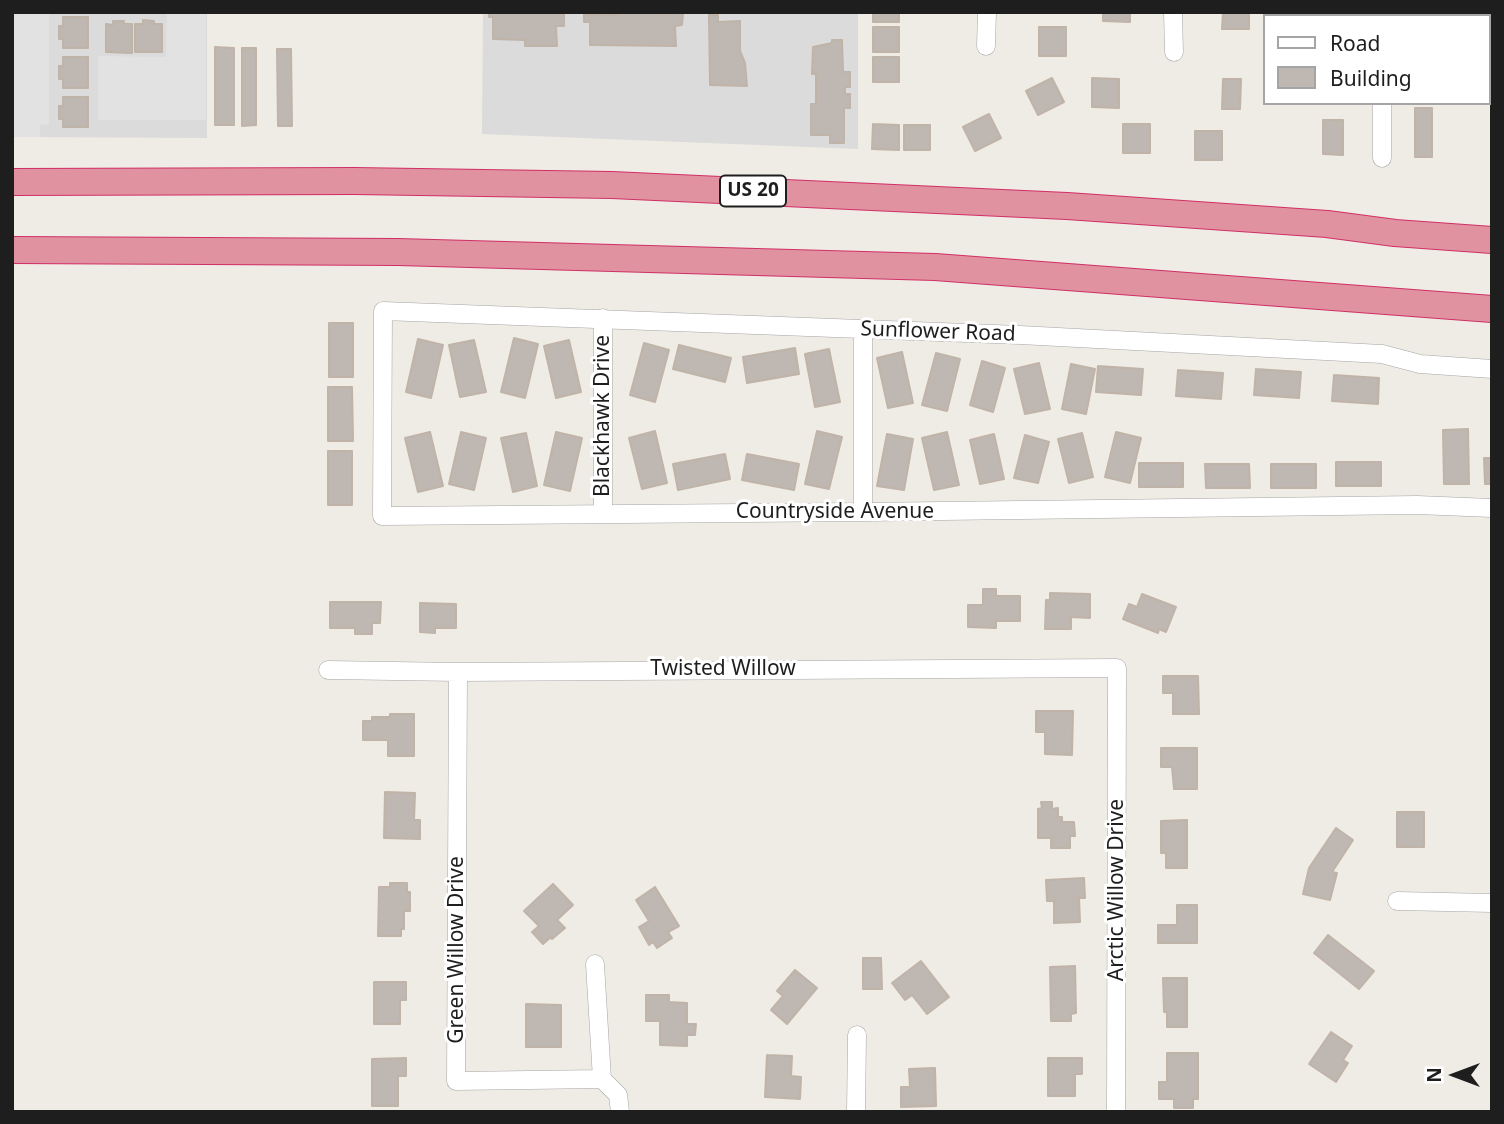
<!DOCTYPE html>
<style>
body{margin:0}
#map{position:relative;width:1504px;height:1124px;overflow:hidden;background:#efece5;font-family:"Noto Sans",sans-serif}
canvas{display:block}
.frame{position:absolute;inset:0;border:14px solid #1e1e1e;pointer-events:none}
.legend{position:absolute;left:1263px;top:14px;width:228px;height:91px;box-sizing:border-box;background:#fff;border:2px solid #a5a5a5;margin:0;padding:9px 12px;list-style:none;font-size:21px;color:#1e1e1e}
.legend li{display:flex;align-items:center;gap:14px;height:35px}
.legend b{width:35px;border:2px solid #a5a5a5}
.north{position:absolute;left:1420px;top:1040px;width:70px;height:70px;-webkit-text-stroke:5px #fff;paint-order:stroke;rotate:270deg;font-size:19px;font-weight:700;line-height:28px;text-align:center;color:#1e1e1e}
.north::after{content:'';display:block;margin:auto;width:24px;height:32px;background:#1e1e1e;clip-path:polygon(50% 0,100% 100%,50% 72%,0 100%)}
</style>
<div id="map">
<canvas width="1504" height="1124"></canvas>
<div class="frame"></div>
<ul class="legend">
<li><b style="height:9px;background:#fff"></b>Road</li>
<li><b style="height:19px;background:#bfb8b2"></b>Building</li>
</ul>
<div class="north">N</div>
</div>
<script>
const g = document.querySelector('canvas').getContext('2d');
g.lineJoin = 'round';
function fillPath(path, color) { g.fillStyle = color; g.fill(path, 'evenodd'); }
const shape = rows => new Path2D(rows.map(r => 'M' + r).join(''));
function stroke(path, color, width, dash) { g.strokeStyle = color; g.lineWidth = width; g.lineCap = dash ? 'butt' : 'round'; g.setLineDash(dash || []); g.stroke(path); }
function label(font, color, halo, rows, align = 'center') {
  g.font = font + ' "Noto Sans",sans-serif'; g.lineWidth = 6; g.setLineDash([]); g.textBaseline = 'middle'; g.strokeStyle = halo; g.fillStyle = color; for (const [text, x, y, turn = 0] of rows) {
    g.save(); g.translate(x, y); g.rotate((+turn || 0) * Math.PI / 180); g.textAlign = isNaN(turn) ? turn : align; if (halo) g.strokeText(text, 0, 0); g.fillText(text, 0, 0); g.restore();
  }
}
fillPath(shape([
 [12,12,207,12,207,138,12,137],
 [483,12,858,12,858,149,482,134]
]), '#dcdbdb');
fillPath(shape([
 [12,12,49,12,49,124,40,125,40,137,12,137],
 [167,12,206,12,206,120,98,120,98,56,166,57]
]), '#e2e2e2');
const building = shape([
 [489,12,564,12,564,26,556,26,557,46,525,46,525,40,493,39,493,17,489,17,489,12],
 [616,12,683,14,682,25,675,26,676,46,590,45,590,22,584,22,584,14,617,15,616,12],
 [873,12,899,12,899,22,873,22,873,12],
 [1103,12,1130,12,1130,22,1103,21,1103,12],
 [1223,12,1249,12,1249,29,1222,29,1223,12],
 [709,15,718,15,718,22,740,21,740,51,745,63,747,86,710,85,709,15],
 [63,17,88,17,88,48,63,48,63,39,59,39,59,26,63,26,63,17],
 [143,20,154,21,154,24,162,24,162,52,135,52,135,24,143,24,143,20],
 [113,21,124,21,124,24,132,24,132,53,106,52,106,24,113,25,113,21],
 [873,27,899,27,899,52,873,52,873,27],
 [1039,27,1066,27,1066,56,1039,56,1039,27],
 [832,40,842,40,843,72,850,72,850,87,845,87,845,94,850,94,850,108,844,108,844,143,830,143,830,135,811,135,811,104,816,104,816,74,812,74,813,47,832,43,832,40],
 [215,47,234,48,234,125,215,125,215,47],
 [242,48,256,48,256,125,242,126,242,48],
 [277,49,291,49,292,126,278,126,277,49],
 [63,57,88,57,88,88,63,88,63,79,59,79,59,66,63,66,63,57],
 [873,57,899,57,899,82,873,82,873,57],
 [1052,78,1064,102,1038,115,1026,91,1052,78],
 [1092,78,1119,79,1119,108,1092,107,1092,78],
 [1223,79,1241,79,1240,109,1222,109,1223,79],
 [63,97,88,97,88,127,63,127,63,119,59,119,59,106,63,106,63,97],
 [1415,108,1432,108,1432,157,1415,157,1415,108],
 [989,114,1001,138,975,151,963,127,989,114],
 [1323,120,1343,120,1343,155,1323,154,1323,120],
 [873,124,899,125,899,150,872,149,873,124],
 [1123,124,1150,124,1150,153,1123,153,1123,124],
 [904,125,930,125,930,150,904,150,904,125],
 [1195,131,1222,131,1222,160,1195,160,1195,131],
 [329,323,353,323,353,377,329,377,329,323],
 [514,338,538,344,525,398,501,392,514,338],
 [418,339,443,345,431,398,406,392,418,339],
 [474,340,486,392,460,397,449,345,474,340],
 [569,340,581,392,556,398,544,346,569,340],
 [644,343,669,350,655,402,630,395,644,343],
 [679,345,731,358,725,382,673,369,679,345],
 [795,348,799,374,747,383,743,357,795,348],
 [829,349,840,402,815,407,805,354,829,349],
 [902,352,913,403,888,408,877,358,902,352],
 [936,353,960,359,947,411,922,405,936,353],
 [982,361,1005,368,993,412,970,405,982,361],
 [1039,363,1050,409,1025,414,1014,369,1039,363],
 [1071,364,1095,369,1086,414,1062,409,1071,364],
 [1098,366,1143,369,1141,395,1096,392,1098,366],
 [1256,369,1301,372,1299,398,1254,395,1256,369],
 [1178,370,1223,373,1221,399,1176,396,1178,370],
 [1334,375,1379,378,1378,404,1332,401,1334,375],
 [328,387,352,387,353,441,328,441,328,387],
 [1468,429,1469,484,1444,484,1443,430,1468,429],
 [655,431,667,483,642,489,629,438,655,431],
 [817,431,842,437,829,489,805,484,817,431],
 [430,432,443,486,418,492,405,438,430,432],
 [461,432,486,438,474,490,449,484,461,432],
 [556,432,582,438,570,491,544,485,556,432],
 [947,432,959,485,934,490,922,438,947,432],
 [1116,432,1141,438,1130,483,1105,477,1116,432],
 [526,433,537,486,513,492,501,438,526,433],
 [1082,433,1093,477,1069,483,1058,439,1082,433],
 [887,434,913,439,904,490,877,486,887,434],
 [994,434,1004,479,980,484,970,440,994,434],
 [1025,435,1049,442,1038,483,1014,478,1025,435],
 [328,451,352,451,352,505,328,505,328,451],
 [725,454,730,479,678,490,673,464,725,454],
 [747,454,799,464,794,490,742,480,747,454],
 [1484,458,1492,458,1492,484,1485,484,1484,458],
 [1336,462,1381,462,1381,486,1336,486,1336,462],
 [1139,463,1183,463,1183,487,1139,487,1139,463],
 [1205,464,1249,464,1250,488,1206,488,1205,464],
 [1271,464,1316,464,1316,488,1271,488,1271,464],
 [983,589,996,589,996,596,1020,596,1020,621,996,621,996,628,968,627,968,605,983,605,983,589],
 [1050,593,1090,594,1090,618,1071,617,1071,629,1045,629,1046,600,1050,600,1050,593],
 [1142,594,1176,607,1166,632,1159,629,1158,633,1123,619,1129,604,1137,607,1142,594],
 [330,602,381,602,380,623,372,623,372,634,355,634,355,628,330,628,330,602],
 [420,603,456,604,456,628,435,628,435,633,420,632,420,603],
 [1163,676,1198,676,1199,714,1173,714,1173,693,1163,693,1163,676],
 [1036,711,1073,711,1072,755,1045,754,1045,732,1036,732,1036,711],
 [390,714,414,714,414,756,388,756,388,740,363,740,363,721,372,721,372,717,390,717,390,714],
 [1161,748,1197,748,1197,789,1174,789,1172,767,1161,767,1161,748],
 [385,792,415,793,414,820,420,820,420,839,384,838,385,792],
 [1041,802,1052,802,1052,809,1058,808,1058,817,1062,817,1062,822,1074,822,1075,836,1070,836,1070,848,1051,848,1051,838,1038,838,1038,809,1042,808,1041,802],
 [1397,812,1424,812,1424,847,1397,847,1397,812],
 [1187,820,1187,868,1166,868,1166,853,1161,853,1161,821,1187,820],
 [1336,828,1353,840,1332,872,1337,873,1330,900,1303,894,1309,868,1336,828],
 [1084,878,1085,898,1079,898,1080,922,1054,923,1054,901,1047,901,1046,880,1084,878],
 [390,883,407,883,407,892,410,892,410,911,404,911,404,929,401,929,401,936,378,936,379,887,390,887,390,883],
 [553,884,573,905,557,920,565,928,552,939,551,937,543,944,532,932,539,926,524,911,553,884],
 [655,887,679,926,668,932,672,938,657,948,653,942,649,945,639,927,649,921,636,900,655,887],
 [1177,905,1197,905,1197,943,1158,943,1158,925,1177,925,1177,905],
 [1328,935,1374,971,1359,989,1314,953,1328,935],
 [863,958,881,958,882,989,863,989,863,958],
 [921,961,949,997,927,1014,912,995,905,1000,892,983,921,961],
 [1075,966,1076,1013,1071,1014,1071,1021,1051,1021,1050,967,1075,966],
 [795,970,817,988,787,1024,771,1010,783,996,777,991,795,970],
 [1163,978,1187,978,1187,1027,1167,1027,1167,1012,1164,1012,1163,978],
 [374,982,406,982,406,1000,400,1000,400,1024,374,1024,374,982],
 [646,995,669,995,669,1002,687,1003,687,1024,696,1024,695,1035,687,1035,687,1046,660,1045,660,1021,646,1021,646,995],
 [526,1004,561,1005,561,1047,526,1047,526,1004],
 [1331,1032,1352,1046,1343,1060,1348,1063,1336,1082,1309,1064,1331,1032],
 [1167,1053,1198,1053,1198,1099,1193,1099,1193,1108,1174,1108,1174,1099,1159,1099,1159,1082,1167,1082,1167,1053],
 [767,1055,792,1056,791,1076,801,1077,800,1099,765,1097,767,1055],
 [406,1058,406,1076,398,1076,398,1106,372,1106,372,1059,406,1058],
 [1048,1058,1082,1058,1082,1074,1075,1074,1075,1096,1048,1096,1048,1058],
 [935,1068,936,1106,901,1107,901,1087,910,1087,909,1069,935,1068]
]);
fillPath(building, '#bfb8b2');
stroke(building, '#c0b3a8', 2);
const minor = shape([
 [1173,12,1174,52],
 [1382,16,1382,12],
 [986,46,987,12],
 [1382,158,1382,103],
 [1492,369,1420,364,1382,354,1020,335,383,311,382,516,863,512,1417,505,1492,508],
 [863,512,863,329],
 [603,514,603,318],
 [328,670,458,672,1117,668,1116,1112],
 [458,672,456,1081,602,1079],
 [1397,901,1492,903],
 [595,964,602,1079,618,1095,620,1112],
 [856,1112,857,1035]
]);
const highway = shape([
 [12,182,355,181,612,185,1067,206,1327,224,1395,233,1492,240],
 [12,250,398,252,935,267,1492,309]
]);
stroke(minor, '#a5a5a5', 19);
stroke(highway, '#d02f65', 28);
stroke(minor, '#fff', 18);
stroke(highway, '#e192a0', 26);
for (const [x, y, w] of [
 [753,191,66]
]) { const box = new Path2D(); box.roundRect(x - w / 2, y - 15.5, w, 31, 5); g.fillStyle = '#fff'; g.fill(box); stroke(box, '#1e1e1e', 2); }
label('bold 19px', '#1e1e1e', null, [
 ["US 20",753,191]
]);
label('21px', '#1e1e1e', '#fff', [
 ["Sunflower Road",938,332,2],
 ["Blackhawk Drive",603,416,-90],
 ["Countryside Avenue",835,512],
 ["Twisted Willow",723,669],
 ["Arctic Willow Drive",1117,890,-90],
 ["Green Willow Drive",457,950,-90]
]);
</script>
